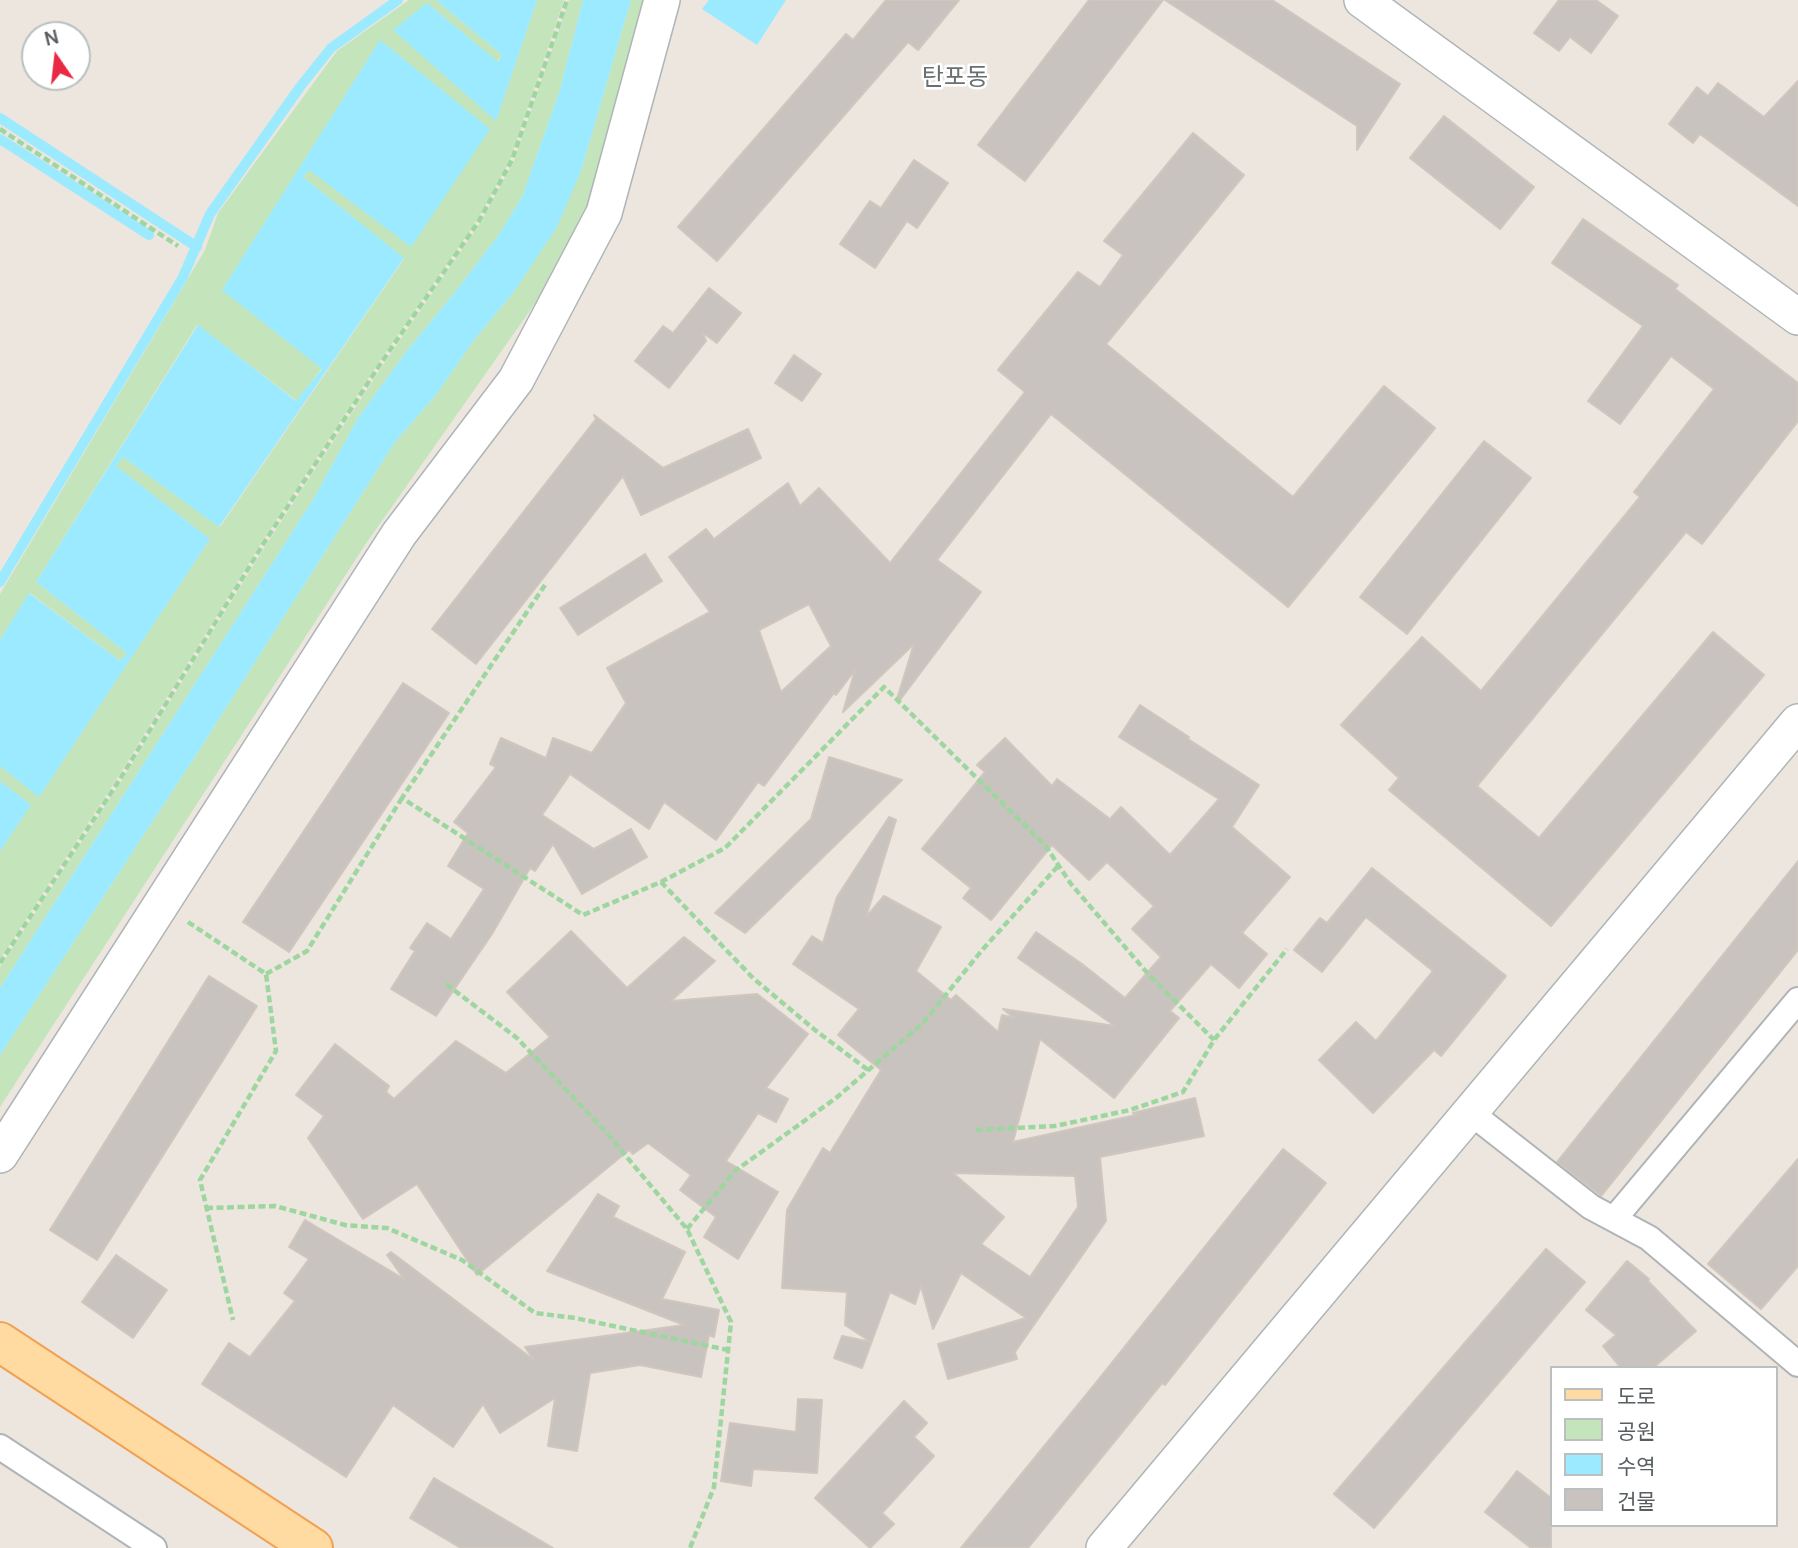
<!DOCTYPE html>
<meta charset="utf-8">
<style>
body{margin:0}
#map{position:relative;width:1798px;height:1548px;overflow:hidden;background:#ece6df;font-family:Manrope,"Noto Sans KR",sans-serif}
canvas{display:block}
.legend{position:absolute;left:1550px;top:1366px;width:228px;height:161px;box-sizing:border-box;background:#fff;border:2px solid #bcbfbf;margin:0;padding:9px 12px;list-style:none;font-size:21px;color:#585e60}
.legend li{display:flex;align-items:center;gap:14px;height:35px}
.legend b{width:35px;border:2px solid #bcbfbf}
.north{position:absolute;left:21px;top:21px;width:70px;height:70px;box-sizing:border-box;background:#fff;border:2px solid #bcbfbf;border-radius:50%;rotate:346deg;font-size:19px;font-weight:700;line-height:28px;text-align:center;color:#585e60}
.north::after{content:'';display:block;margin:auto;width:24px;height:32px;background:#e92844;clip-path:polygon(50% 0,100% 100%,50% 72%,0 100%)}
</style>
<div id="map">
<canvas width="1798" height="1548"></canvas>
<ul class="legend">
<li><b style="height:9px;background:#ffdaa1"></b>도로</li>
<li><b style="height:19px;background:#c4e4bb"></b>공원</li>
<li><b style="height:19px;background:#9ceaff"></b>수역</li>
<li><b style="height:19px;background:#c8c3be"></b>건물</li>
</ul>
<div class="north">N</div>
</div>
<script>
const g = document.querySelector('canvas').getContext('2d');
g.lineJoin = 'round';
function fillPath(path, color) { g.fillStyle = color; g.fill(path, 'evenodd'); }
const shape = rows => new Path2D(rows.map(r => 'M' + r).join(''));
function stroke(path, color, width, dash) { g.strokeStyle = color; g.lineWidth = width; g.lineCap = dash ? 'butt' : 'round'; g.setLineDash(dash || []); g.stroke(path); }
function label(font, color, halo, rows, align = 'center') {
  g.font = font + ' Manrope,"Noto Sans KR",sans-serif'; g.lineWidth = 5; g.setLineDash([]); g.textBaseline = 'middle'; g.strokeStyle = halo; g.fillStyle = color; for (const [text, x, y, turn = 0] of rows) {
    g.save(); g.translate(x, y); g.rotate((+turn || 0) * Math.PI / 180); g.textAlign = isNaN(turn) ? turn : align; if (halo) g.strokeText(text, 0, 0); g.fillText(text, 0, 0); g.restore();
  }
}
fillPath(shape([
 [409,0,436,0,502,55,497,62,427,3,496,120,537,0,564,0,510,160,478,219,377,365,260,545,118,777,0,959,0,851,30,805,0,781,0,766,39,796,210,539,115,466,123,457,220,527,404,259,303,177,380,41,223,289,322,368,297,401,197,325,36,582,127,653,120,661,30,593,0,640,0,594,205,250,218,213,337,51],
 [569,0,583,0,559,93,522,197,498,236,455,292,406,352,358,418,314,498,0,988,0,967,122,780,264,548,381,368,481,222,514,161],
 [631,0,653,0,582,232,529,312,365,545,0,1107,0,1055,196,755,395,442,436,395,474,340,513,293,581,171]
]), '#c4e4bb');
fillPath(shape([
 [436,0,537,0,496,121,393,30,427,3,498,62,502,55],
 [583,0,631,0,581,171,557,227,513,293,474,340,436,395,395,442,196,755,0,1055,0,988,314,498,358,418,406,352,455,292,498,236,522,197,559,93],
 [709,0,786,0,757,45,702,9],
 [380,40,490,129,411,247,309,170,303,177,404,258,219,527,123,457,116,466,210,539,39,797,0,766,0,640,29,593,120,661,127,653,36,582,198,325,296,401,322,369,222,290],
 [0,781,31,805,0,851]
]), '#9ceaff');
stroke(shape([
 [0,118,197,247],
 [0,139,149,235],
 [0,582,183,277,210,214,300,87,331,48,398,0]
]), '#9ceaff', 10);
const building = shape([
 [886,0,959,0,918,50,908,42,717,261,678,227,846,34,853,40,886,0],
 [1089,0,1163,0,1025,181,978,145,1089,0],
 [1165,0,1272,0,1400,84,1357,150,1357,126,1165,0],
 [1559,0,1596,0,1618,16,1591,53,1570,37,1559,51,1534,33,1559,0],
 [1798,81,1798,206,1700,134,1693,143,1669,124,1697,87,1708,96,1718,83,1764,117,1798,81],
 [1444,116,1534,187,1500,229,1410,158,1444,116],
 [1193,133,1244,175,1106,344,1293,497,1384,386,1435,428,1288,607,1051,414,937,560,981,592,900,700,897,699,914,644,843,712,855,670,836,695,834,693,764,786,758,782,716,840,664,802,649,829,570,774,542,815,594,849,631,829,647,857,582,894,553,844,535,871,530,868,492,934,436,1016,391,989,415,951,410,948,427,923,451,939,484,889,448,866,468,833,454,822,496,767,490,764,501,738,546,758,553,738,592,753,626,703,607,668,710,612,669,557,706,529,714,539,788,483,800,506,819,488,890,563,1025,392,998,370,1078,272,1100,287,1123,255,1104,241,1193,133],
 [809,604,831,646,781,692,759,630,809,604],
 [914,160,948,183,917,228,907,221,875,268,840,244,870,201,881,208,914,160],
 [1583,219,1678,285,1675,289,1798,383,1798,421,1702,544,1686,532,1477,786,1539,838,1713,632,1764,675,1551,926,1389,790,1399,778,1341,725,1422,637,1481,691,1640,497,1634,492,1714,389,1671,356,1620,424,1588,401,1643,326,1552,263,1583,219],
 [709,288,741,313,717,343,703,333,706,341,669,388,635,361,663,326,673,333,709,288],
 [794,355,821,374,802,401,775,383,794,355],
 [594,415,663,468,748,429,761,458,641,515,623,476,476,664,432,629,596,419,594,415],
 [1484,441,1531,478,1407,634,1360,597,1484,441],
 [645,554,662,581,578,635,560,608,645,554],
 [403,683,449,713,289,952,243,922,403,683],
 [1140,705,1189,737,1188,739,1259,785,1232,827,1290,877,1242,933,1267,954,1239,988,1211,964,1170,1011,1179,1018,1114,1098,1040,1039,1013,1142,1136,1115,1133,1113,1195,1098,1204,1136,1100,1157,1106,1221,1015,1352,1017,1359,948,1379,938,1344,1026,1318,961,1273,933,1329,921,1286,915,1304,890,1292,862,1368,834,1358,842,1336,871,1342,845,1325,847,1292,782,1288,787,1210,823,1148,830,1153,881,1070,838,1035,859,1009,793,964,812,936,823,943,837,897,889,817,896,820,866,917,884,896,941,927,916,971,951,1000,956,995,998,1032,1002,1015,1014,1018,1003,1009,1115,1026,1018,958,1036,932,1082,964,1125,998,1161,957,1132,929,1154,906,1107,862,1089,880,1052,845,991,920,963,898,971,888,922,849,985,772,977,765,1005,738,1052,786,1057,779,1110,819,1121,807,1170,855,1219,799,1119,737,1140,705],
 [953,1173,1075,1176,1078,1207,1030,1277,981,1244,1004,1217,953,1173],
 [829,757,902,780,745,933,715,913,811,819,829,757],
 [1798,861,1798,950,1601,1196,1599,1194,1557,1162,1798,861],
 [1372,868,1506,976,1441,1056,1434,1050,1373,1113,1319,1060,1356,1022,1376,1041,1433,971,1366,917,1322,972,1294,950,1320,918,1327,923,1372,868],
 [571,931,627,988,684,937,715,961,671,1001,757,994,808,1034,766,1088,788,1099,776,1122,758,1113,726,1161,778,1192,738,1259,704,1237,716,1217,680,1190,691,1175,648,1143,633,1154,629,1150,477,1275,417,1184,363,1219,308,1138,324,1116,296,1095,335,1044,389,1086,386,1092,394,1099,456,1041,506,1073,550,1037,507,992,571,931],
 [209,976,257,1006,97,1260,50,1230,209,976],
 [1283,1149,1326,1183,1165,1385,1162,1383,1028,1548,961,1548,1095,1384,1283,1149],
 [1798,1159,1798,1266,1761,1309,1708,1264,1798,1159],
 [598,1194,619,1206,613,1217,685,1252,662,1299,719,1310,714,1337,709,1335,701,1377,640,1365,590,1373,577,1451,548,1446,555,1398,500,1433,483,1404,453,1447,393,1405,346,1477,202,1384,229,1343,250,1357,295,1301,284,1293,309,1259,289,1247,305,1220,404,1279,387,1255,391,1252,534,1360,525,1347,684,1325,547,1271,598,1194],
 [1546,1249,1585,1282,1374,1528,1334,1494,1546,1249],
 [116,1255,167,1290,133,1338,82,1302,116,1255],
 [1627,1261,1649,1279,1648,1281,1696,1331,1653,1368,1621,1368,1603,1346,1616,1335,1586,1310,1627,1261],
 [798,1399,822,1400,817,1473,753,1469,751,1486,721,1481,730,1423,796,1432,798,1399],
 [904,1401,927,1423,914,1437,934,1456,882,1513,894,1524,870,1548,815,1498,904,1401],
 [1517,1471,1551,1498,1551,1548,1531,1548,1485,1512,1517,1471],
 [434,1478,553,1548,461,1548,410,1518,434,1478]
]);
fillPath(building, '#c8c3be');
stroke(building, '#d0c6be', 2);
const street = shape([
 [1471,1113,1591,1207,1649,1238,1798,1364],
 [1614,1219,1798,1000],
 [0,1447,154,1548]
]);
const secondary = shape([
 [1362,0,1798,317],
 [0,1155,399,534,516,380,604,213,662,0],
 [1104,1548,1798,722]
]);
const primary = shape([
 [0,1342,313,1548]
]);
stroke(street, '#b0b4b7', 28);
stroke(secondary, '#afb5b7', 38);
stroke(primary, '#f1a153', 42);
stroke(shape([
 [0,129,178,246],
 [545,585,402,798,583,915,661,882,725,848,884,687,1045,845,1071,884,1149,975,1214,1040],
 [661,882,754,979,815,1030,868,1070],
 [188,922,266,974,276,1051,200,1180,233,1320],
 [0,963,120,779,262,546,379,366,479,221,512,160,567,0],
 [266,974,307,951,402,798],
 [446,984,517,1038,605,1131,687,1229,731,1322,714,1487,690,1548],
 [976,1130,1055,1126,1130,1110,1183,1092,1214,1040,1287,949],
 [206,1208,275,1206,345,1225,387,1228,462,1260,535,1313,575,1318,728,1350],
 [687,1229,735,1171,836,1098,922,1024,983,949,1059,865]
]), '#9ed6a0', 4.5, [7, 3.5]);
stroke(street, '#fff', 24);
stroke(secondary, '#fff', 35);
stroke(primary, '#ffdaa1', 38);
label('24px', '#697072', '#fff', [
 ["탄포동",955,78]
]);
</script>
